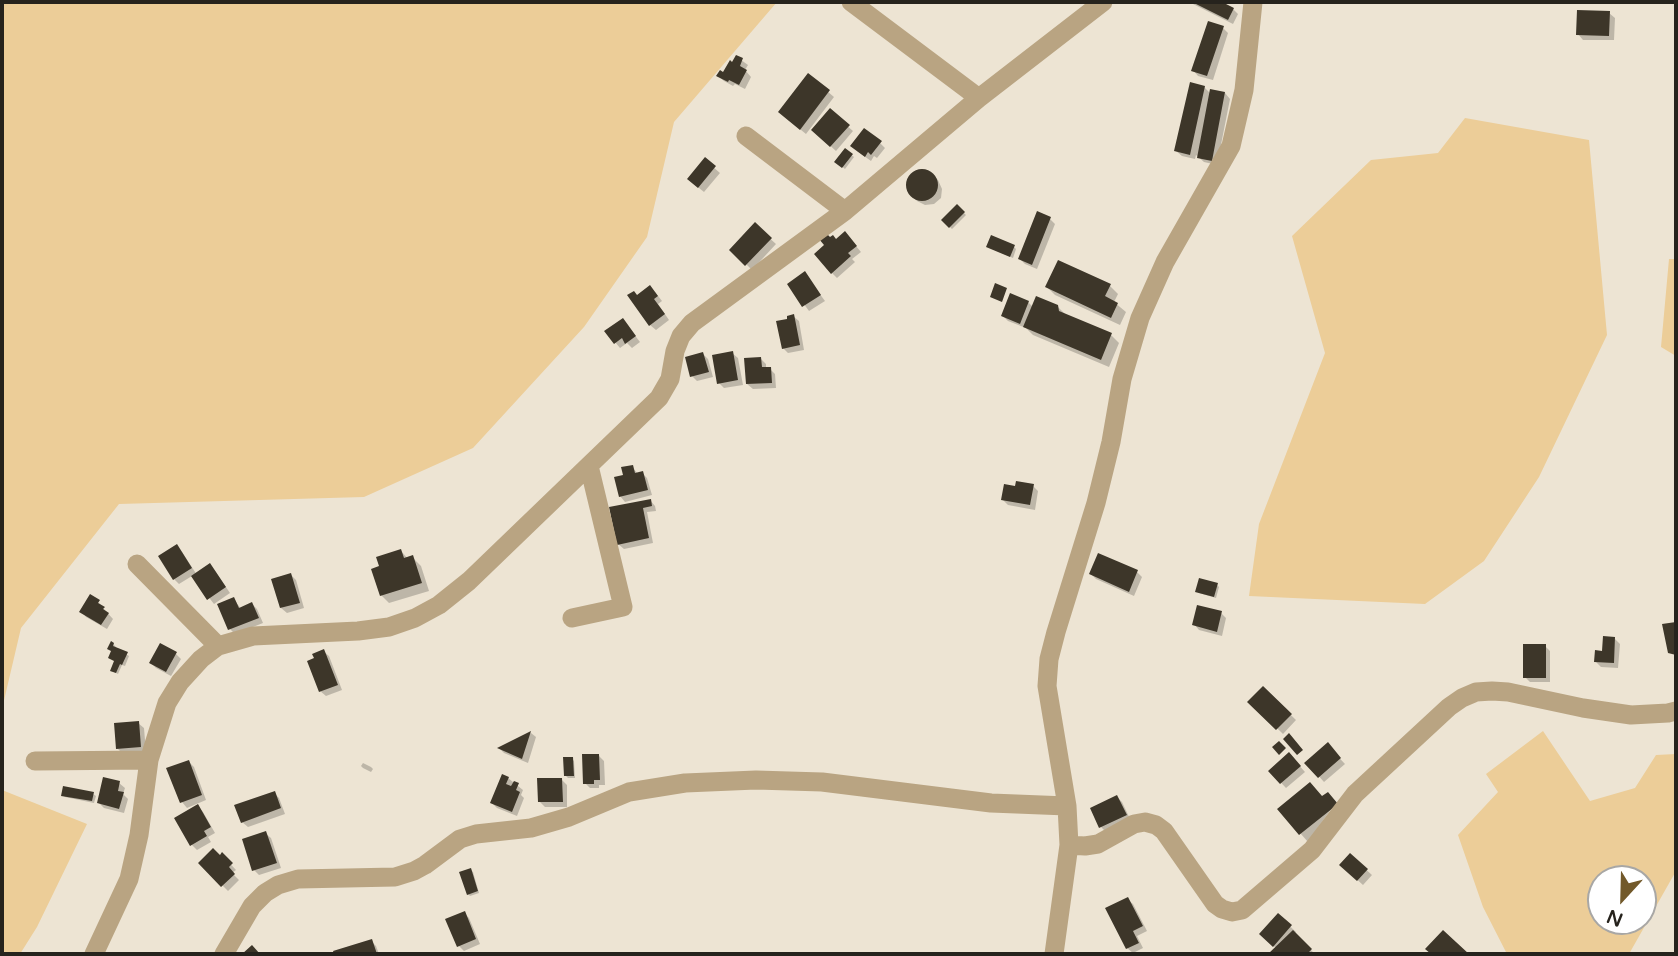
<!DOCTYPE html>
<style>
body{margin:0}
#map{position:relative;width:1678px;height:956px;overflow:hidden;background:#ede4d3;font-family:"Varela Round",sans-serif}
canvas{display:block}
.frame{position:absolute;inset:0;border:4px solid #26231d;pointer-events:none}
.north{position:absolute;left:1587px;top:865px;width:70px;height:70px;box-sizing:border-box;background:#fff;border:2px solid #a8a7a5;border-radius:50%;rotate:202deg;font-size:19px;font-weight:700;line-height:28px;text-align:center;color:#26231d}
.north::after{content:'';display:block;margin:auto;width:24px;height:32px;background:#72592a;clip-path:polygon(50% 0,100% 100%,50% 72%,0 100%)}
</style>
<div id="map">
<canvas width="1678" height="956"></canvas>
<div class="frame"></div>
<div class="north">N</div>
</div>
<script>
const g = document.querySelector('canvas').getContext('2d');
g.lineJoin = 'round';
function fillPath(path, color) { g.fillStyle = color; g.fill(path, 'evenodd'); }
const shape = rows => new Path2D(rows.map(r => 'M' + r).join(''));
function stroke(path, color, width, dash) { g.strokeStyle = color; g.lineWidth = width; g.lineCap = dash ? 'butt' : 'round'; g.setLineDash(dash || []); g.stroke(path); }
fillPath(shape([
 [2,2,777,2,674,122,647,237,584,327,473,448,364,497,119,504,21,628,2,709],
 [1465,118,1589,140,1607,335,1539,477,1484,561,1425,604,1249,596,1259,524,1325,353,1292,236,1371,160,1438,153],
 [1669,259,1676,259,1676,356,1661,347],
 [1543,731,1590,801,1635,788,1656,755,1676,754,1676,871,1629,954,1507,954,1483,907,1458,835,1498,792,1486,774],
 [1601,879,1643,879,1643,921,1601,921],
 [2,790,87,824,37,927,20,954,2,954]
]), '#eccd98');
fillPath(shape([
 [1189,2,1218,2,1233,9,1238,14,1233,24],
 [1609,13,1615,18,1614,40,1583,40,1578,34],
 [1223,28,1228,33,1213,80,1198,76,1193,70],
 [737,57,748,65,745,70,751,77,745,89,735,84,733,86,724,81,718,76,724,74,733,64],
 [808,75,834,97,806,134,785,117],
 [1204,87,1211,94,1225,93,1230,99,1217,165,1204,162,1196,155,1195,159,1182,156,1176,151],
 [830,111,853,131,836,151,813,130],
 [880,143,885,148,877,158,874,156,871,161,857,151],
 [845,150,854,157,845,169,837,162],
 [705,160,720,173,704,192,694,184],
 [924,170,933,175,938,180,942,189,941,198,934,204,925,205,917,201,911,195,907,187,909,178,915,171],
 [957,206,966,215,952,229,943,220],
 [1050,219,1055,224,1037,269,1025,264,1020,259],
 [755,225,776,244,752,270,732,250],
 [992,237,1014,247,1016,249,1013,258,990,248],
 [850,239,861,252,852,259,855,262,837,278,832,273,836,241],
 [805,274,825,301,809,311,789,284],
 [1110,286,1118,294,1114,302,1126,312,1120,325,1055,295,1047,287],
 [655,292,662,301,658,304,669,320,656,330,650,325,637,296],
 [1028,302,1033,307,1057,306,1066,315,1111,335,1119,343,1109,367,1033,335,1026,328,1008,321,1003,316],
 [793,316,799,321,804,350,788,353,783,348,789,321],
 [623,320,640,342,632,348,627,343,620,348,615,342],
 [732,353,738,358,743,385,724,388,719,383],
 [703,354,708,359,713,377,697,381,692,376],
 [760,358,766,364,766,369,770,369,775,374,776,388,753,389,747,384],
 [632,467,638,474,642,473,647,478,652,495,625,502,620,496,625,477],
 [1033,486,1038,491,1035,510,1008,505,1003,500],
 [650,500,655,506,656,511,647,512,653,543,624,549,618,544,611,508],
 [177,547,182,552,197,575,215,571,230,593,214,604,192,576,179,584,174,579],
 [401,551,408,559,412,557,421,566,429,591,389,603,381,595,381,567],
 [1137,572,1142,577,1134,596,1096,579,1091,574],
 [291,575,296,580,304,608,287,613,281,608],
 [1217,585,1219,587,1216,598,1199,593,1197,591],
 [90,596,104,607,103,608,113,619,107,629,86,617,81,611],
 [234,599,241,609,252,604,257,609,263,623,235,634,230,629],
 [1221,613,1226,618,1222,636,1199,630,1194,624],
 [1614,638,1620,644,1618,668,1601,667,1596,662],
 [113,644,116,647,115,648,129,656,125,666,122,665,118,674,114,672,115,662,111,651],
 [1545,646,1550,651,1550,682,1530,682,1525,677],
 [323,651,329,656,342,690,326,696,320,691],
 [176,654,181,659,171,676,156,668,151,663],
 [1264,689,1296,720,1283,734,1250,702],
 [138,723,144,728,146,752,123,754,117,748],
 [531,733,536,737,528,763,504,753,500,749],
 [1327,745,1345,764,1324,782,1307,763],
 [1289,754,1305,772,1286,788,1270,771],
 [599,756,604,761,605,785,599,785,599,788,590,788,585,783],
 [572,759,574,761,575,778,568,778,566,776],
 [189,762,194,767,206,800,187,808,182,802,169,769],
 [363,763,371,767,373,769,371,772,363,768,361,766],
 [508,778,523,790,521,795,524,798,517,816,497,808,492,803],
 [561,779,567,785,567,807,545,807,540,802],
 [119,783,125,788,123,794,128,799,124,813,104,808,99,803],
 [274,793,279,798,285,814,248,827,242,822],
 [93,794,96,796,94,803,65,797,63,795],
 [1117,797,1122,802,1131,821,1106,832,1101,827,1092,809],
 [1323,798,1336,802,1308,842,1279,809],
 [198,806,203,812,215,833,208,837,211,842,197,850,192,845],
 [265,833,271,838,281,868,259,875,254,870],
 [222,855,236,870,232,873,239,880,228,891,200,863,220,858],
 [1350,855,1372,875,1363,885,1341,865],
 [471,870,473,872,479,893,470,896,468,894],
 [1127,899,1133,904,1147,931,1137,936,1143,948,1133,953,1127,948],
 [464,913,469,918,480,944,464,951,459,946],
 [1278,915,1296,932,1294,934,1315,954,1270,954,1276,948,1261,934],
 [371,941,376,946,379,954,336,954,335,952]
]), '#0003');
fillPath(shape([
 [1192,2,1222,2,1234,8,1228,20],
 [1577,10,1610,11,1609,36,1576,35],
 [1208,21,1224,26,1207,76,1191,71],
 [736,55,743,58,740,66,747,70,739,85,729,80,728,82,716,76,720,70,723,72,730,60,732,62],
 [808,73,830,90,800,130,778,112],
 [1190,82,1205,86,1190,155,1174,151],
 [1210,89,1225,92,1212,161,1197,158],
 [830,108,850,125,830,147,811,130],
 [864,128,882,141,871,155,868,152,865,157,850,146],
 [845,148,853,154,842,168,834,162],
 [705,157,716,166,698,188,687,179],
 '906 185a16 16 0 1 1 32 0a16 16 0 1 1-32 0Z',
 [957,204,965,212,949,228,941,220],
 [1037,211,1051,217,1032,265,1018,259],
 [755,222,772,238,745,266,729,250],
 [845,231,857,246,848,253,851,256,831,274,814,254,824,245,819,239,826,233,830,237,833,235,836,239],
 [991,235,1015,245,1010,257,986,247],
 [1058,260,1111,284,1105,296,1118,303,1111,318,1045,287],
 [805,271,821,295,802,307,787,284],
 [995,283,1007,288,1002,302,990,297],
 [650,285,658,296,654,299,665,314,649,326,627,295,634,291,637,295],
 [1010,293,1029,301,1020,324,1001,316],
 [1036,296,1058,305,1059,311,1112,333,1101,360,1023,327],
 [794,314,800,345,782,349,776,321,787,319,787,316],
 [623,318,636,336,625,344,622,338,614,344,604,331],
 [733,351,738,380,717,384,712,355],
 [703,352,709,372,690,377,685,357],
 [761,357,762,367,771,367,772,383,746,384,744,358],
 [633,465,635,473,643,471,648,490,619,497,614,477,623,475,621,467],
 [1016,481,1034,484,1030,505,1001,500,1004,484,1015,486],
 [651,499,652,506,643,508,649,538,617,545,609,507],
 [177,544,192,568,173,580,158,556],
 [401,549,404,558,413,555,422,583,380,596,371,569,379,566,376,557],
 [1098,553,1138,570,1129,592,1089,574],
 [210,563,226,587,207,600,191,576],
 [291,573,300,603,280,608,271,579],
 [1199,578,1218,583,1214,597,1195,592],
 [90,594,100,600,98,603,105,607,103,609,109,613,101,625,79,612],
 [234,597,239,608,252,602,259,618,228,630,217,604],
 [1197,605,1222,611,1217,632,1192,625],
 [1676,622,1676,655,1668,653,1662,624],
 [1603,636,1615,637,1614,663,1594,662,1595,650,1602,651],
 [111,641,114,643,113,646,128,652,122,665,120,664,116,673,110,671,114,661,108,658,111,651,107,649],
 [160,643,177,652,166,672,149,663],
 [1523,644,1546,644,1546,678,1523,678],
 [324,649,338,685,319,692,307,661,314,658,312,654],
 [1263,686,1292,714,1276,730,1247,702],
 [139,721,141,747,116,749,114,723],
 [531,731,522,759,497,748],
 [1289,733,1303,750,1297,755,1283,739],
 [1279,741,1286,748,1279,755,1272,747],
 [1328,742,1341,758,1318,778,1304,763],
 [1289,752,1301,766,1280,784,1268,771],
 [582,754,599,754,600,780,594,780,594,784,583,784],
 [563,757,573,757,574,776,564,776],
 [189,760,202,795,180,803,166,768],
 [502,774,509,777,506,784,511,786,514,781,519,783,516,790,520,792,512,812,490,803],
 [103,777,120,781,118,791,124,792,119,809,97,803],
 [537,778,562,778,563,802,538,802],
 [1310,782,1322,796,1328,792,1338,804,1299,835,1277,809],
 [63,786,94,792,92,801,61,796],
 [275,791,281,808,241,823,234,805],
 [1117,795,1127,815,1099,828,1090,808],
 [198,804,211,827,204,831,207,836,190,846,174,818],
 [266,831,277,863,252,871,242,839],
 [213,848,220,855,222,852,233,863,229,867,235,874,221,887,198,863],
 [1350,853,1368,869,1357,881,1339,865],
 [471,868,478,891,467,895,459,872],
 [1128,897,1143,926,1133,931,1139,943,1126,949,1105,908],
 [465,911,476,939,457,947,445,919],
 [1278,913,1292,925,1273,947,1259,934],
 [1293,930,1312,949,1307,954,1268,954],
 [1443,930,1469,954,1431,954,1425,949],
 [372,939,377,954,334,954,333,951],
 [252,945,260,954,242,954]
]), '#3d3629');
stroke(shape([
 [851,2,979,98],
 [746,136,845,211],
 [137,564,218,646],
 [572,618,623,607,589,466],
 [35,761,149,760],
 [1069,845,1085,846,1098,844,1134,824,1145,822,1156,825,1164,831,1215,904,1222,909,1232,912,1242,910,1312,850,1355,794,1449,707,1462,698,1476,692,1492,691,1508,692,1583,708,1631,715,1668,713,1676,711],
 [94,954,129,879,139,835,149,760,167,703,180,682,201,659,218,646,253,636,358,631,389,627,415,618,439,605,469,581,659,398,670,379,675,351,681,336,692,323,845,211,979,98,1103,2],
 [224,954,252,906,265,893,278,885,298,879,395,877,414,871,425,865,460,839,476,834,531,828,569,817,629,792,685,783,756,780,822,782,991,803,1067,806],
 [1054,954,1069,845,1067,806,1047,686,1049,659,1056,632,1096,503,1111,442,1122,379,1140,318,1165,262,1231,146,1244,90,1253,2]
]), '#b9a482', 19);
</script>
